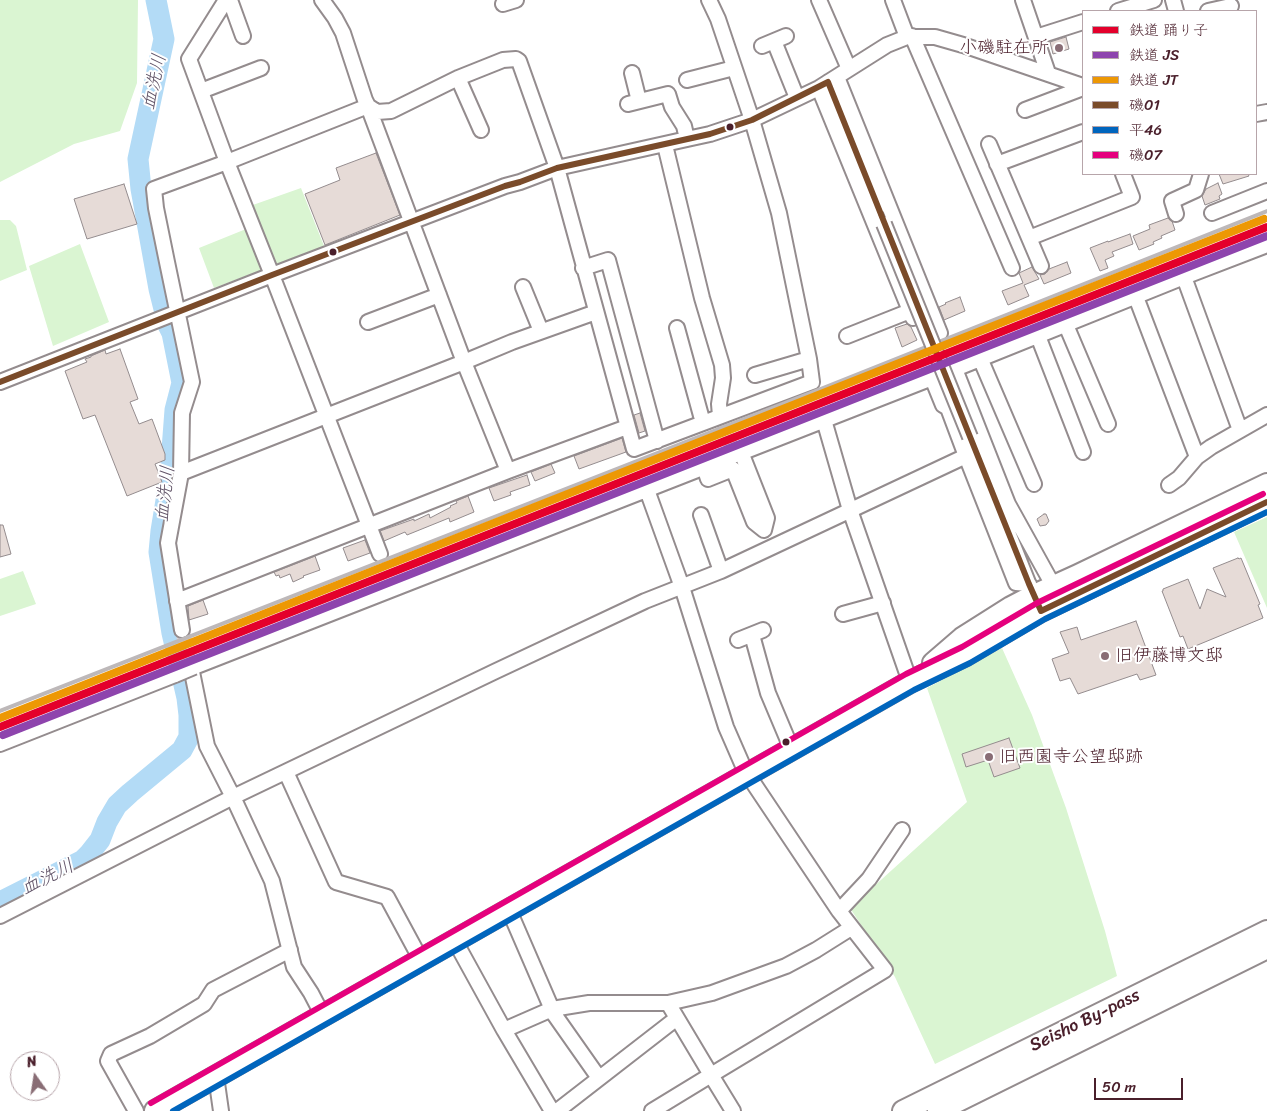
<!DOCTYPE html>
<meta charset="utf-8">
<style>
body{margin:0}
#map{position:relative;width:1267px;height:1111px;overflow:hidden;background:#fff;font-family:Sriracha,"Klee One",sans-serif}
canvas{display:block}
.legend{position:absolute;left:1082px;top:10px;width:175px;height:165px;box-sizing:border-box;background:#fff;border:1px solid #b7a5aa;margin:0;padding:6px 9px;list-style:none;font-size:15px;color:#4a1f2b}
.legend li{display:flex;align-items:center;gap:10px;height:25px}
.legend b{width:25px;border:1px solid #b7a5aa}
.north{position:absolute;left:10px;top:1051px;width:50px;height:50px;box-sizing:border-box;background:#fff;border:1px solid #b7a5aa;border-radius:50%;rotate:347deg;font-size:14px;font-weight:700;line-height:20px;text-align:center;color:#4a1f2b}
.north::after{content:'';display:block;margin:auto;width:18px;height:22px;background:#896d75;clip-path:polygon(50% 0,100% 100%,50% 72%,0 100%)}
.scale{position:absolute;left:1094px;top:1078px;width:89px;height:22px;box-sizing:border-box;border:2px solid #4a1f2b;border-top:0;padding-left:6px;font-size:15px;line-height:18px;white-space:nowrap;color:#4a1f2b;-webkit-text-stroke:4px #fff;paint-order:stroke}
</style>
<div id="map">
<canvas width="1267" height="1111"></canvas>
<ul class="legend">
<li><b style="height:6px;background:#e4002b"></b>鉄道 踊り子</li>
<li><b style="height:6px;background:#8e44ad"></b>鉄道 JS</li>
<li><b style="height:6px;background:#ed9804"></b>鉄道 JT</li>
<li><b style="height:6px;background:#7a4b2a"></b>磯01</li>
<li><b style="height:6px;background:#0065bd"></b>平46</li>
<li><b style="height:6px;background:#e5007d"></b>磯07</li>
</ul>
<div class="north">N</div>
<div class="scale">50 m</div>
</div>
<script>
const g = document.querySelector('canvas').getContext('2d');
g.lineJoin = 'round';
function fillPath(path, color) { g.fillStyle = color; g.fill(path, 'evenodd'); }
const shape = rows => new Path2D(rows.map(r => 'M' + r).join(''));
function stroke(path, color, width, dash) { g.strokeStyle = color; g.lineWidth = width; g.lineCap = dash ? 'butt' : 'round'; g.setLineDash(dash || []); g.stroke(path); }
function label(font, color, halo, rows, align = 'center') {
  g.font = font + ' Sriracha,"Klee One",sans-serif'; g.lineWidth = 4; g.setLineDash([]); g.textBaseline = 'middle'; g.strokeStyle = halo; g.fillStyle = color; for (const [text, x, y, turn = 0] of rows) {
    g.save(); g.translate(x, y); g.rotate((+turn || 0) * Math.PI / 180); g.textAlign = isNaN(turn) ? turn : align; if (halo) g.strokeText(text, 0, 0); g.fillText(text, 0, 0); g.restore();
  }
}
fillPath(shape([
 [0,0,138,0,137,83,120,131,74,144,0,182],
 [301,188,324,246,272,266,250,206],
 [0,220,10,220,16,226,27,270,0,281],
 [251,227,267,268,214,288,199,248],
 [80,244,109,322,53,346,29,266],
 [1267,517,1267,608,1234,532],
 [23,571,36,604,0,616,0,579],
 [1002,648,1032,715,1066,808,1105,931,1117,976,935,1064,895,977,850,908,967,802,927,688]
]), '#daf5d2');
stroke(shape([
 [0,902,83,860,89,854,100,840,107,822,117,805,130,793,182,750,189,737,189,715,187,698,172,633,159,552,161,531,170,476,175,410,182,383,172,333,168,325,159,289,141,189,138,159,164,39,156,0]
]), '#b3dbf6', 21);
const building = shape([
 [1066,37,1069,49,1053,54,1050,42,1066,37],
 [376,153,400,215,325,245,305,194,340,180,336,168,376,153],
 [1219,174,1248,174,1249,176,1223,184,1219,174],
 [1218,183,1222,194,1219,196,1220,199,1205,205,1202,196,1206,189,1218,183],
 [124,184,137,224,87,239,74,199,124,184],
 [1168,218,1172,221,1175,230,1161,236,1162,238,1153,242,1154,244,1139,250,1133,236,1150,229,1149,225,1168,218],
 [1130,234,1133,244,1112,252,1114,256,1105,260,1108,268,1100,271,1090,248,1108,241,1108,242,1130,234],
 [1067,262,1071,273,1044,284,1040,275,1045,274,1049,269,1067,262],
 [1032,267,1039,279,1024,285,1029,296,1008,305,1002,291,1023,283,1019,273,1032,267],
 [960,297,965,311,944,320,939,307,946,304,945,303,960,297],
 [907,324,911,327,917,340,902,347,895,328,907,324],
 [120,349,138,399,130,402,139,424,152,419,165,454,165,460,155,464,162,482,127,496,95,415,83,419,65,371,87,362,85,359,91,357,91,356,105,350,106,354,120,349],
 [640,413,645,431,639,433,634,415,640,413],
 [622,438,626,452,579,469,574,456,622,438],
 [551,464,555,473,535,481,531,472,551,464],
 [527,475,530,485,510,492,511,495,494,501,489,488,527,475],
 [468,496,474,512,450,522,449,518,407,535,405,532,384,541,380,531,414,519,414,521,429,514,430,518,451,507,450,506,457,503,456,501,468,496],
 [1044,514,1046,514,1049,521,1046,525,1040,526,1037,519,1044,514],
 [0,525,3,525,11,554,0,557,0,525],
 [365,540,370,553,348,561,343,548,365,540],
 [315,556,320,570,303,576,304,577,293,582,290,574,280,578,279,575,276,576,274,572,315,556],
 [1238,558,1239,559,1241,558,1260,604,1258,605,1263,618,1188,649,1183,636,1180,637,1162,591,1163,591,1163,589,1188,579,1200,609,1207,589,1226,597,1213,568,1238,558],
 [203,600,208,614,189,620,188,606,203,600],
 [1136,621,1156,675,1140,680,1137,674,1078,694,1070,678,1060,681,1052,659,1069,653,1060,632,1077,627,1081,640,1136,621],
 [1009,738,1020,768,994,777,988,760,966,767,962,754,1009,738]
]);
fillPath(building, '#e6dbd7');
stroke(building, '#948c8e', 1);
stroke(shape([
 [720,416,736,457],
 [182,630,192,672]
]), '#dbd2d5', 14, [14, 7]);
const minor = shape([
 [226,0,189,59,227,162,272,275,380,554],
 [230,0,243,36],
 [322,0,335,18,343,33,365,100,368,106,377,112,391,111,458,78,503,60,516,59,519,61,557,168,634,449,812,382,809,359,779,213,752,120,718,19,709,0],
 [819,0,849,69],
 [893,0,907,37],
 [1023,0,1048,73],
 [1173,0,1176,11],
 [503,4,516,0],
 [1118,11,1154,0],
 [1208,11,1231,6],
 [912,36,1012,268],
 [1036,37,1083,22],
 [774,41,786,36],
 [762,46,774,41,797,98],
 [632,73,639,101],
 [837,77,940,333],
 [458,78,481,130],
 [687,80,734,68],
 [828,82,878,207],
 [819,88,913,318],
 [201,91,261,68],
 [628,104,668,94,672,107,684,126,687,139],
 [1025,110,1083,88],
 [1256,114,1267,112],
 [989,144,1041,266],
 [665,145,702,298,722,365,723,378,719,404,720,416],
 [997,164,1083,132],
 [1212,213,1267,191],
 [1176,214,1172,201,1196,190,1201,174],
 [1029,238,1132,197,1123,174],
 [583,268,608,260,657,441],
 [1184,277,1240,430],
 [523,287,541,331],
 [1136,297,1197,457],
 [368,322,439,295],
 [1066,325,1108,424],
 [677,328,703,423],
 [847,336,910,311],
 [1038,336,1083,452],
 [980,358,1034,484],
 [955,369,1008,504,1054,587],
 [755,375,809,359],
 [932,378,943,405,948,408,966,456],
 [0,382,272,275,505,186,520,182,557,168,687,139,710,134,752,120,819,88,887,45,907,37,935,37,963,45,1083,86],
 [824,420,850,510,910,682],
 [970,437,1031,590],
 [704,467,708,479,733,469,754,522,764,530,767,518,741,452],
 [181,473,464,362,512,342,596,312],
 [1169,485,1179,478,1197,457,1211,447,1267,415],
 [647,490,682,587,726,727,743,766,748,775,839,911,885,970,711,1075,668,1003],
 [701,515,721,571],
 [177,601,508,471,627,427],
 [843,614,883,603],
 [182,630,168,543,181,473,182,413,192,382,167,262,156,208,154,189,227,162,368,106,464,362,508,471],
 [752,635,768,693,792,750],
 [738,640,763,630],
 [194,667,955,369,1184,277,1267,245],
 [192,672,207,746,233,797,272,881,294,967,311,993,323,1016],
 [0,744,175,675],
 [286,772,336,882,387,897,421,960],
 [509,910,554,1014,599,1078],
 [839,911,869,879,902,830],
 [0,916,233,797,496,671,645,601,721,571,966,456,1016,583,1029,584],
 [455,941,504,1030,552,1111],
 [504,1030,552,1009,589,1003,668,1003,712,993,786,966,816,950,851,928],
 [216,1076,221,1111],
 [136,1111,108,1061,111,1054,150,1036,204,1004,213,990,290,950],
 [557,1111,677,1018],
 [652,1111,711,1075,733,1111]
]);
const highway = shape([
 [933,663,962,638,1011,607,1034,595,1078,575,1267,484],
 [155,1111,910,682,966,655,1041,611,1267,502],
 [903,1111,1267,931],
 [938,1111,1267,948]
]);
stroke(minor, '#948c8e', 18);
stroke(highway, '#948c8e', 24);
stroke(minor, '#fff', 14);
stroke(highway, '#fff', 20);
stroke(shape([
 [0,711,823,388,1267,211]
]), '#bdb8b9', 4);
const minorBridge = shape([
 [884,224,970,437],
 [175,675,194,667]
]);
stroke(minorBridge, '#948c8e', 18, []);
stroke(minorBridge, '#fff', 14);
stroke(shape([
 [828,82,1029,584,1041,611,1267,502],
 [0,382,272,275,505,186,520,182,557,168,710,134,752,120,828,82]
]), '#7a4b2a', 6);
stroke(shape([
 [173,1111,914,690,970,663,1045,619,1267,512]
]), '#0065bd', 6);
stroke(shape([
 [151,1103,906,674,962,647,1037,603,1263,494]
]), '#e5007d', 6);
stroke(shape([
 [0,727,1267,227]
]), '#e4002b', 8);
stroke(shape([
 [3,735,1267,236]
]), '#8e44ad', 8);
stroke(shape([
 [0,718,1264,219]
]), '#ed9804', 8);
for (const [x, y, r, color] of [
 [1059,48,5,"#896d75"],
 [730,127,4.5,"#4a1f2b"],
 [333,252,4.5,"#4a1f2b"],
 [1105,656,5,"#896d75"],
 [786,742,4.5,"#4a1f2b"],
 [989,757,5,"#896d75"]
]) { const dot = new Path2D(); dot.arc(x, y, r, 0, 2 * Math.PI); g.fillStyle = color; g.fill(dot); stroke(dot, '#fff', 2); }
label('18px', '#4a1f2b', '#fff', [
 ["小磯駐在所",1049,48,"right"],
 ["旧伊藤博文邸",1115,656],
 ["旧西園寺公望邸跡",999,757]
], 'left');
label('18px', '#4a1f2b', '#fff', [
 ["Seisho By-pass",1085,1021,-26]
]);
label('italic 19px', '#605367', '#fff', [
 ["血洗川",155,82,-78],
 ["血洗川",166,494,-84],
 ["血洗川",48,878,-27]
]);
</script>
